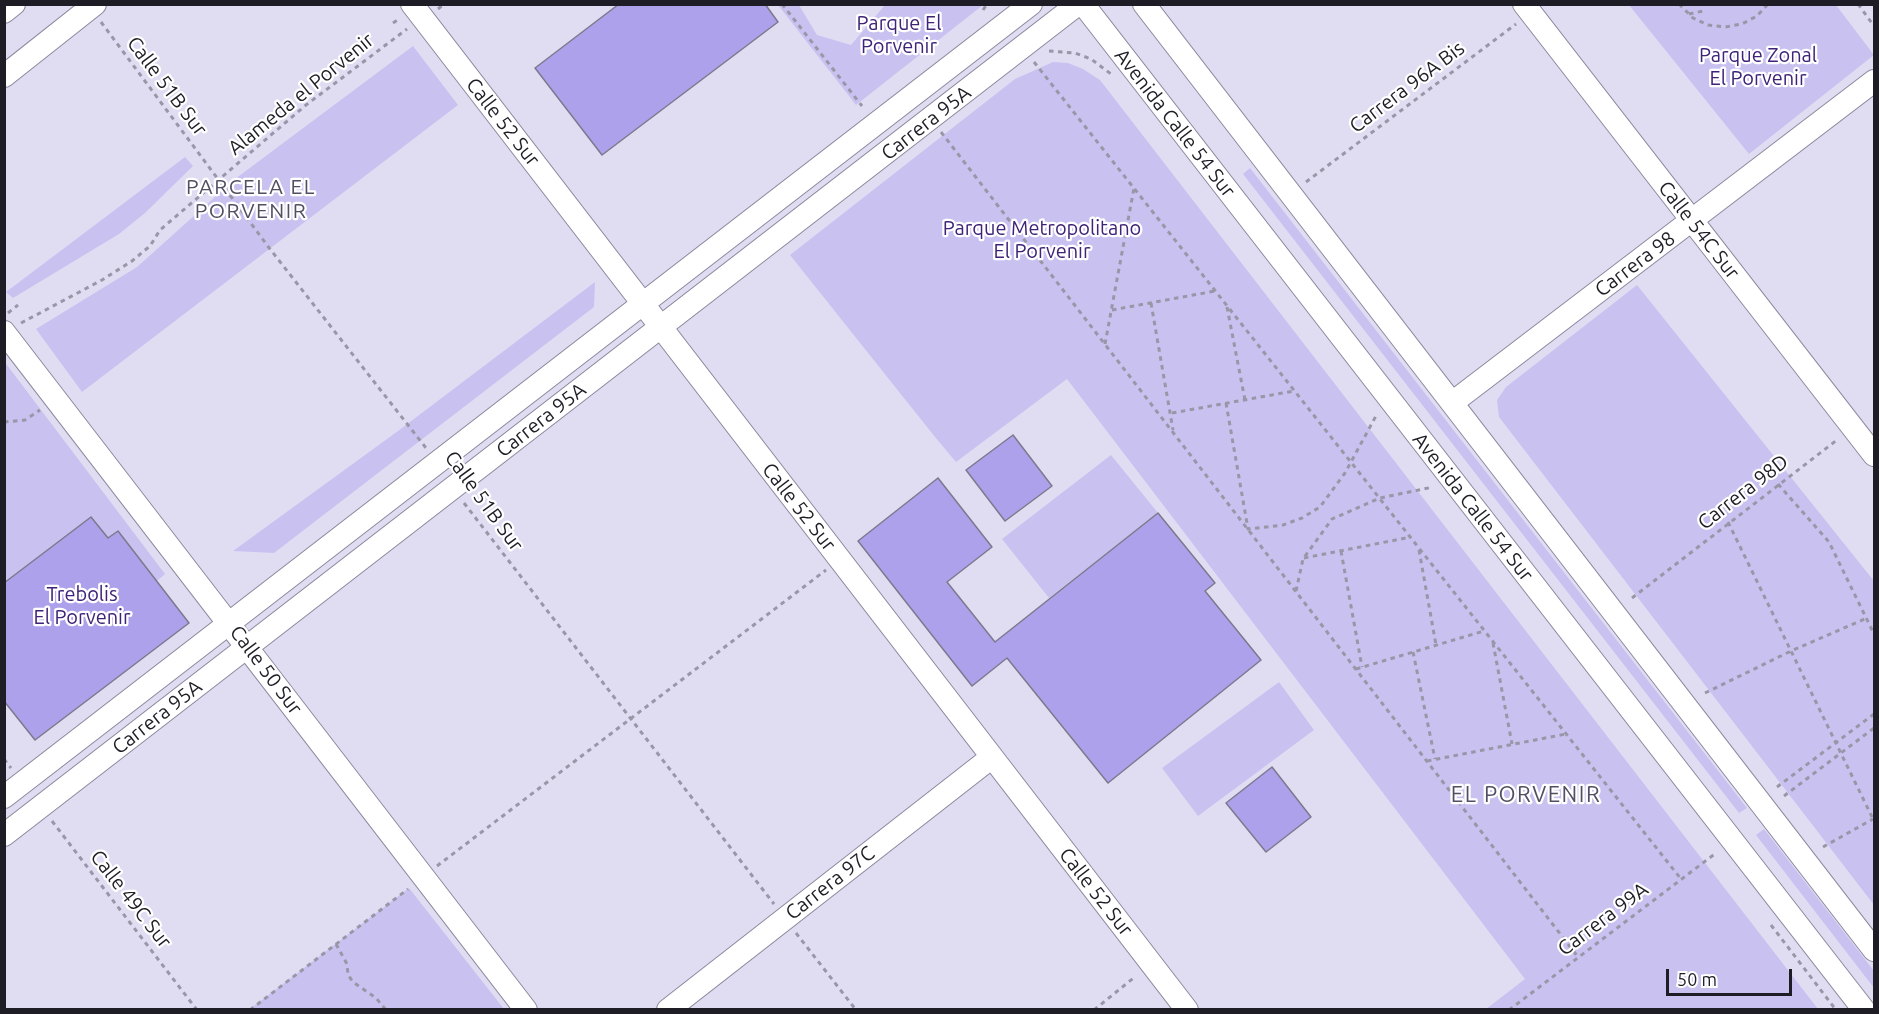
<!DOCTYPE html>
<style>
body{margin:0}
#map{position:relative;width:1879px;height:1014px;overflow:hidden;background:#e0ddf3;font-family:Ubuntu,sans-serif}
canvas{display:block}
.frame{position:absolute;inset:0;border:6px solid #1e1d25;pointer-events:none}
.scale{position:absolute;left:1666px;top:969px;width:126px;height:27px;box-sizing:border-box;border:3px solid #1e1d25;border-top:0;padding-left:8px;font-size:18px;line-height:21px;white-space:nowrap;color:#1e1d25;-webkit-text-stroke:4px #fff;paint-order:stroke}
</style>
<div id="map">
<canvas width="1879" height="1014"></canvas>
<div class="frame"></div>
<div class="scale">50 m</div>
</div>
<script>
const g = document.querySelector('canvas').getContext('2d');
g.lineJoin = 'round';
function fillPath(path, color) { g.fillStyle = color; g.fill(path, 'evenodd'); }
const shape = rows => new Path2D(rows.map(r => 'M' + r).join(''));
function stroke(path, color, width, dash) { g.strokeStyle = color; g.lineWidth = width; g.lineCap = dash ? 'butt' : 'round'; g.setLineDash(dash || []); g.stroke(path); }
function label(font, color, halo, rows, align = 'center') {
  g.font = font + ' Ubuntu,sans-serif'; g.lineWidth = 4.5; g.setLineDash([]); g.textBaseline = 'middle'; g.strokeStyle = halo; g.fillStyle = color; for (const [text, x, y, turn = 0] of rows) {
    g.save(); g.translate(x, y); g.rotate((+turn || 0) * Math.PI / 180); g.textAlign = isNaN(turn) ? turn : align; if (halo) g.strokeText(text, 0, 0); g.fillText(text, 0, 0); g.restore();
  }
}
fillPath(shape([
 [778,5,799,5,817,35,851,45,885,5,983,5,856,105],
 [1629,5,1836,5,1874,55,1749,154],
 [413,46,458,105,82,392,36,329,137,267,235,179],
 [1053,62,1068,63,1083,69,1100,80,1818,1009,1486,1009,1525,979,1067,379,956,462,935,437,790,255,1015,79],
 [185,157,193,166,145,213,119,234,13,298,6,292],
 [1250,168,1747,808,1739,813,1243,174],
 [595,282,594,307,274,553,233,551,398,431],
 [1637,285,1874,581,1874,905,1499,417,1497,400,1506,387],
 [4,361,165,574,157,581,189,623,35,740,7,704,5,705],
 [1111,455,1158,513,1049,598,1002,539],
 [1279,682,1314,730,1198,816,1162,768],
 [1764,829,1874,971,1874,988,1756,835],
 [409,888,504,1009,250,1009]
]), '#c9c2f0');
const building = shape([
 [619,4,765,4,778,22,602,155,535,68,619,4],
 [1013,435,1052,486,1005,521,966,470,1013,435],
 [938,478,992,547,947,582,995,642,1158,513,1215,583,1205,591,1261,660,1108,783,1007,658,972,686,858,541,938,478],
 [91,517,108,538,118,531,189,623,35,740,4,701,4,583,91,517],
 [1272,767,1311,817,1266,852,1226,803,1272,767]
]);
fillPath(building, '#aea1eb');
stroke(building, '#7c798d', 1.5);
const minor = shape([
 [412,4,1187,1010],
 [1083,4,1864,1010],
 [1144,4,1874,950],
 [1524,4,1874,455],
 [4,12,14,4],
 [4,76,95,4],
 [4,332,526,1010],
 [1452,403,1874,81],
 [4,797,1031,4],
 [4,835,1078,4],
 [668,1010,992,757]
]);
stroke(minor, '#8c899d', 24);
stroke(shape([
 [782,4,862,106],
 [1679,4,1693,18,1708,25,1725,27,1742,24,1757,16,1768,4],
 [1858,4,1874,26],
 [438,9,444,4],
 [983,10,987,4],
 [1689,14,1703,11],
 [101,22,270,249,426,448],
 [393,23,399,19],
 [1049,51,1075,53,1091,59,1111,74],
 [1034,62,1681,879],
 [941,132,1578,957],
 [1306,182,1516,24],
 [1151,303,1173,430],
 [1227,307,1245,400],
 [1112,310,1215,291],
 [8,313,18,305],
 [21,323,102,280,132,261,150,246,160,230,306,105,407,29],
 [1105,344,1134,188],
 [1226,403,1248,529,1283,525,1302,518,1320,507,1345,473,1377,414],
 [1172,413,1294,391],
 [4,422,25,420,40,410],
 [1778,484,1829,542,1874,634],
 [464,503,774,904],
 [1728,522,1874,821],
 [1419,550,1436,645],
 [1341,551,1362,667],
 [1304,558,1411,537],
 [1296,591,1303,559,1332,519,1380,498,1433,487],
 [1632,598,1837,440],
 [1493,643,1512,744],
 [1413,652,1435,759],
 [1356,669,1484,631],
 [1705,693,1791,651,1867,618],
 [4,759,11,768],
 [1427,761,1566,734],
 [1777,787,1874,714],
 [1784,796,1874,728],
 [52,821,197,1010],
 [1823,847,1873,819],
 [437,866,826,570],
 [1771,925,1836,1010],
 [796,933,856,1010],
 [336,944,347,964,348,975,353,982,376,998,386,1010],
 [250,1010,408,889],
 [1094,1010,1136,976],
 [1509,1010,1716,853]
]), '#9896a7', 3, [4.5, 4.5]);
stroke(minor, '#fff', 22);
label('20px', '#3e2378', '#fff', [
 ["Parque El",899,23],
 ["Porvenir",899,46],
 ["Parque Zonal",1758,55],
 ["El Porvenir",1758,78],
 ["Parque Metropolitano",1042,228],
 ["El Porvenir",1042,251],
 ["Trebolis",82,594],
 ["El Porvenir",82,617]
]);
label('20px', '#1e1d25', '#fff', [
 ["Calle 51B Sur",167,86,53],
 ["Carrera 96A Bis",1407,87,-37],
 ["Alameda el Porvenir",301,94,-39],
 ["Calle 52 Sur",503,122,52],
 ["Carrera 95A",926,123,-38],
 ["Avenida Calle 54 Sur",1175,123,52],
 ["Calle 54C Sur",1699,230,52],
 ["Carrera 98",1635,264,-37],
 ["Carrera 95A",541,420,-38],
 ["Carrera 98D",1743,492,-38],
 ["Calle 51B Sur",484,501,54],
 ["Calle 52 Sur",799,507,52],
 ["Avenida Calle 54 Sur",1473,507,52],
 ["Calle 50 Sur",266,670,53],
 ["Carrera 95A",157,717,-38],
 ["Carrera 97C",830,883,-38],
 ["Calle 52 Sur",1096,892,52],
 ["Calle 49C Sur",131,899,52],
 ["Carrera 99A",1603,919,-37]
]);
g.letterSpacing = '1.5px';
label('21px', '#524f62', '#fff', [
 ["PARCELA EL",251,187],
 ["PORVENIR",251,211]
]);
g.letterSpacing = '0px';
g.letterSpacing = '1.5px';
label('22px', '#524f62', '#fff', [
 ["EL PORVENIR",1526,795]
]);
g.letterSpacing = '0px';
</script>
